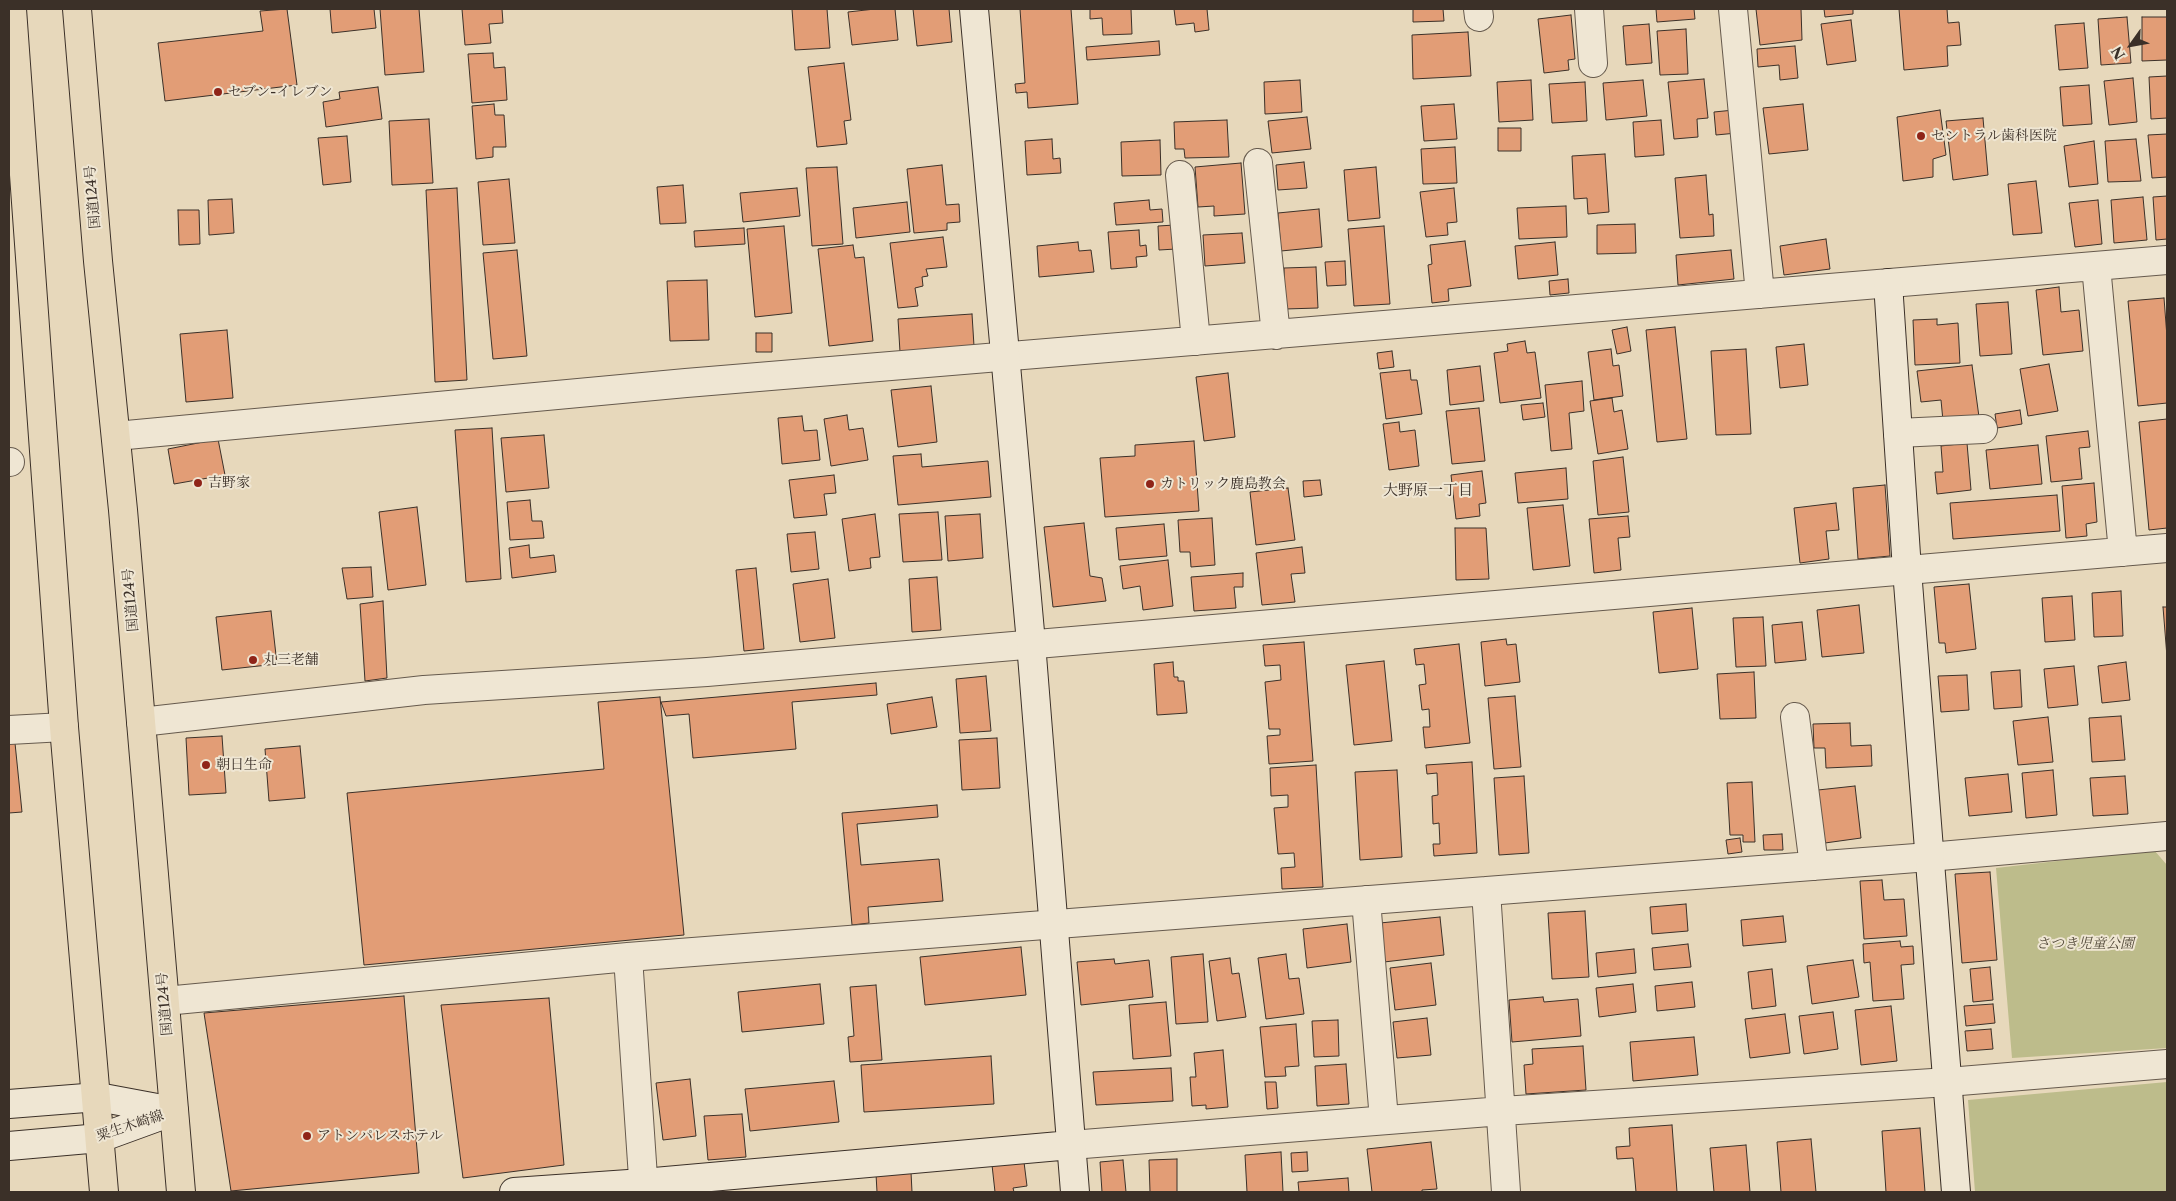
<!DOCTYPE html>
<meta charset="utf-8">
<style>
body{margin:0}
#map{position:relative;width:2176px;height:1201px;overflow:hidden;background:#e7d8bb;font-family:"Libre Caslon Text",serif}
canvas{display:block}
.frame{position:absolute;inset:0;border:10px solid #3b3028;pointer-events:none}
.north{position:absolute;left:2106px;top:20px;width:50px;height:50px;-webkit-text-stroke:4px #efe6d3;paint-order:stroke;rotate:238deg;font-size:14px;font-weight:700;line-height:20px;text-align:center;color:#3b3028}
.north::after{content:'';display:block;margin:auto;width:18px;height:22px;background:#3b3028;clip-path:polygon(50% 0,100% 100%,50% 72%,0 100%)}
</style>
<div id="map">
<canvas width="2176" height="1201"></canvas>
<div class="frame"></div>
<div class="north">N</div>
</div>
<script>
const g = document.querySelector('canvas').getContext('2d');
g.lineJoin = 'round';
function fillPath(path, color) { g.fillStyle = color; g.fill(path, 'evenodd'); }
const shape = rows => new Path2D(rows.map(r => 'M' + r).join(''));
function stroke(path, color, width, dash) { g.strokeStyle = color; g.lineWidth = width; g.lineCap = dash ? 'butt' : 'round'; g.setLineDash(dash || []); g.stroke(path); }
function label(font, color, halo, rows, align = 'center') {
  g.font = font + ' "Libre Caslon Text","Noto Serif JP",serif'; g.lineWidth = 4; g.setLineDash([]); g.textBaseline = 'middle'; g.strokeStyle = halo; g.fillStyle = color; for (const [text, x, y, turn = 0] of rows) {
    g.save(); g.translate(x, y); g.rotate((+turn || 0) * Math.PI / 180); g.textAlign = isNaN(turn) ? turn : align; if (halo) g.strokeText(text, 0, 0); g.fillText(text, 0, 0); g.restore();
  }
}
fillPath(shape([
 [2154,850,2167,865,2167,1048,2012,1058,1996,868],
 [2167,1082,2167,1192,1975,1192,1968,1100]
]), '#bdbc8b');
const building = shape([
 [287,9,297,85,165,101,158,43,263,31,260,11,287,9],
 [330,9,374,9,376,28,332,33,330,9],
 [380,9,419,9,424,72,385,75,380,9],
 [462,9,502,9,503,23,489,24,491,43,465,45,462,9],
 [792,9,827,9,830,48,795,50,792,9],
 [875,9,895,9,898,40,852,45,848,12,875,9],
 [913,9,949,9,952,42,917,46,913,9],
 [1020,9,1071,9,1078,104,1028,108,1027,92,1016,93,1015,84,1025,83,1020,9],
 [1090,9,1131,9,1132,34,1103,35,1102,18,1090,19,1090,9],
 [1174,9,1207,9,1209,30,1195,32,1194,23,1176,25,1174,9],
 [1413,9,1443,9,1444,21,1413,22,1413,9],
 [1656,9,1694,9,1695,19,1657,22,1656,9],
 [1756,9,1801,9,1802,40,1760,45,1756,9],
 [1824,9,1853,9,1853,14,1825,17,1824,9],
 [1899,9,1947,9,1948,23,1959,22,1961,45,1947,46,1948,66,1904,70,1899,9],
 [1571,15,1575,59,1568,60,1569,70,1544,73,1538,19,1571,15],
 [2127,17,2131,63,2101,65,2098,19,2127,17],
 [2142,17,2167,17,2167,60,2142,61,2142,17],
 [1851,20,1856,61,1827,65,1821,24,1851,20],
 [2084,23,2088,68,2059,70,2055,25,2084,23],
 [1649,24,1652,63,1626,65,1623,26,1649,24],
 [1686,29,1688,74,1660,75,1657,31,1686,29],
 [1468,32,1471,76,1413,79,1412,35,1468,32],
 [1159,41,1160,55,1087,60,1086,47,1159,41],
 [1795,46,1798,78,1780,80,1779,65,1758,67,1757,49,1795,46],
 [493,53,494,68,505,67,507,100,472,103,468,54,493,53],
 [844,63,851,120,844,121,847,144,817,147,808,67,844,63],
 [2167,76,2167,118,2151,119,2149,77,2167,76],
 [2133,78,2137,122,2109,125,2104,81,2133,78],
 [1704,79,1708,118,1697,119,1698,137,1674,139,1668,82,1704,79],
 [1300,80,1302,112,1265,114,1264,82,1300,80],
 [1531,80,1533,120,1499,122,1497,82,1531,80],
 [1643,80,1647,116,1606,120,1603,83,1643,80],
 [1585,82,1587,121,1552,123,1549,84,1585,82],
 [2089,85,2092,124,2063,126,2060,87,2089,85],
 [378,87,382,119,326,127,323,102,340,99,339,92,378,87],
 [494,104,495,115,504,115,506,147,493,147,493,157,476,159,472,106,494,104],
 [1454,104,1457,139,1424,141,1421,106,1454,104],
 [1803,104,1808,150,1769,154,1763,108,1803,104],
 [1734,110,1737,133,1716,135,1714,112,1734,110],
 [1940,110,1946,155,1933,159,1933,177,1903,181,1897,117,1940,110],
 [1307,117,1311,149,1272,153,1268,121,1307,117],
 [1983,118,1988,175,1953,180,1946,121,1983,118],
 [429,119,433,183,392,185,389,121,429,119],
 [1227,120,1229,157,1185,158,1184,149,1175,149,1174,122,1227,120],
 [1661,120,1664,155,1635,157,1633,122,1661,120],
 [1498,128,1521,128,1521,151,1498,151,1498,128],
 [2167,134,2167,177,2152,178,2148,135,2167,134],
 [347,136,351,182,323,185,318,138,347,136],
 [1052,139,1053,159,1060,158,1061,173,1027,175,1025,141,1052,139],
 [2136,139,2141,181,2108,182,2105,141,2136,139],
 [1160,140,1161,175,1122,176,1121,142,1160,140],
 [2094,141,2098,184,2069,187,2064,146,2094,141],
 [1455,147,1457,183,1423,184,1421,149,1455,147],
 [1605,154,1609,212,1588,214,1587,198,1574,199,1572,156,1605,154],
 [1304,162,1307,188,1278,190,1276,165,1304,162],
 [1241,163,1245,214,1214,216,1214,206,1198,207,1195,167,1241,163],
 [942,165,946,205,959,204,960,222,947,223,947,230,914,233,907,169,942,165],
 [837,167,843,244,812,246,806,168,837,167],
 [1376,167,1380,218,1348,221,1344,170,1376,167],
 [1706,175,1709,215,1713,214,1714,236,1680,238,1675,178,1706,175],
 [509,179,515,243,483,245,478,182,509,179],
 [2036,181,2042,233,2013,235,2008,184,2036,181],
 [683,185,686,223,660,224,657,187,683,185],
 [457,188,467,380,435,382,426,190,457,188],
 [797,188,800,216,743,222,740,193,797,188],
 [1454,188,1457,222,1447,223,1448,235,1426,237,1420,192,1454,188],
 [2167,196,2167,239,2156,240,2153,197,2167,196],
 [2143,197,2147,240,2114,243,2111,200,2143,197],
 [232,199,234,233,209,235,208,200,232,199],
 [1149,200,1150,210,1162,209,1163,222,1116,225,1114,203,1149,200],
 [2098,200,2102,244,2075,247,2069,203,2098,200],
 [907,202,910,232,856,238,853,208,907,202],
 [1566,206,1567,237,1519,239,1517,208,1566,206],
 [1319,209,1322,247,1281,251,1278,213,1319,209],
 [178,210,199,210,200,244,179,245,178,210],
 [1635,224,1636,253,1597,254,1597,225,1635,224],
 [1175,225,1176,249,1159,250,1158,226,1175,225],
 [784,226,792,313,755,317,747,229,784,226],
 [1384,226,1390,304,1354,306,1348,229,1384,226],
 [744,228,745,244,695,247,694,231,744,228],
 [1139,230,1140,246,1146,245,1147,256,1136,257,1137,267,1111,269,1108,232,1139,230],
 [1242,233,1245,263,1205,266,1203,235,1242,233],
 [943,237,947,267,926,269,928,276,922,277,923,286,915,288,918,306,898,308,890,243,943,237],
 [1826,239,1830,269,1784,275,1780,246,1826,239],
 [1465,241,1471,286,1448,289,1449,301,1432,303,1428,265,1432,264,1430,245,1465,241],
 [1078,242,1079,251,1091,250,1094,272,1039,277,1037,246,1078,242],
 [1555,242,1558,275,1518,279,1515,246,1555,242],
 [853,245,855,258,864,257,873,341,829,346,818,249,853,245],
 [517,250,527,356,493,359,483,253,517,250],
 [1731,250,1734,279,1678,285,1676,255,1731,250],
 [1345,261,1346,285,1327,286,1325,262,1345,261],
 [1316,267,1318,308,1285,309,1284,268,1316,267],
 [1568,279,1569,293,1550,295,1549,281,1568,279],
 [707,280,709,340,670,341,667,281,707,280],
 [2059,287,2061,312,2079,310,2083,351,2043,355,2036,290,2059,287],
 [2164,298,2167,337,2167,403,2138,406,2128,301,2164,298],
 [2008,302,2012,354,1980,356,1976,304,2008,302],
 [972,314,974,346,900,352,898,319,972,314],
 [1937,319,1937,325,1958,323,1960,363,1915,365,1913,320,1937,319],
 [1627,327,1631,351,1617,354,1612,330,1627,327],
 [1675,327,1687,439,1657,442,1646,330,1675,327],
 [227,330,233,398,186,402,180,334,227,330],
 [756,333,772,333,772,352,756,352,756,333],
 [1525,341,1527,353,1535,352,1541,398,1500,403,1494,353,1508,351,1507,344,1525,341],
 [1804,344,1808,385,1780,388,1776,347,1804,344],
 [1611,349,1613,366,1619,365,1623,396,1594,400,1588,352,1611,349],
 [1746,349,1751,434,1716,435,1711,351,1746,349],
 [1392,351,1394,367,1379,369,1377,353,1392,351],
 [2049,364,2058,411,2028,416,2020,369,2049,364],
 [1972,365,1979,417,1943,421,1941,400,1921,402,1917,371,1972,365],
 [1480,366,1484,401,1450,405,1447,370,1480,366],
 [1410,370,1411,380,1417,380,1422,414,1386,419,1380,373,1410,370],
 [1228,373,1235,437,1204,441,1196,377,1228,373],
 [1582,381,1584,411,1569,413,1572,449,1551,451,1545,385,1582,381],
 [931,386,937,442,898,447,891,390,931,386],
 [1612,398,1614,412,1622,410,1628,449,1598,454,1590,401,1612,398],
 [1543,403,1545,417,1523,420,1521,405,1543,403],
 [1479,408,1485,461,1452,464,1446,411,1479,408],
 [2020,410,2022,424,1997,428,1995,414,2020,410],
 [847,415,849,430,863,428,868,460,831,466,824,419,847,415],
 [802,416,804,431,817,430,820,460,782,464,778,418,802,416],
 [2167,419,2167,528,2149,530,2139,422,2167,419],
 [1399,422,1400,432,1415,430,1419,466,1389,470,1383,424,1399,422],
 [492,428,501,579,466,582,455,430,492,428],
 [2088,431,2090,447,2079,448,2082,479,2051,482,2046,436,2088,431],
 [544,435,549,488,506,492,501,438,544,435],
 [218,439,225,475,174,484,168,449,218,439],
 [1194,441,1199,511,1105,517,1100,458,1135,456,1135,445,1194,441],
 [1967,443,1971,490,1937,494,1935,472,1943,472,1941,446,1967,443],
 [2038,445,2042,484,1990,489,1986,450,2038,445],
 [921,454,922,467,988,461,991,497,898,505,893,456,921,454],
 [1623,457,1629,512,1598,515,1593,461,1623,457],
 [1566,468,1568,499,1518,503,1515,473,1566,468],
 [1482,471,1486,503,1479,504,1480,516,1456,519,1451,475,1482,471],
 [834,475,836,493,824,494,827,515,794,518,789,480,834,475],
 [1320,480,1322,495,1304,497,1303,481,1320,480],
 [2094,483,2097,522,2086,524,2087,536,2066,538,2062,486,2094,483],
 [1885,485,1890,556,1858,559,1853,488,1885,485],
 [1288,488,1295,540,1256,545,1250,492,1288,488],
 [2057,495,2060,531,1953,539,1950,503,2057,495],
 [530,500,532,521,542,521,544,538,510,540,507,502,530,500],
 [1836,503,1839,530,1826,531,1829,559,1800,563,1794,508,1836,503],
 [1563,505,1570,566,1533,570,1527,508,1563,505],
 [417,507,426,585,388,590,379,512,417,507],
 [938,512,942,560,903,562,899,514,938,512],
 [875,514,880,557,870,558,871,568,849,571,842,519,875,514],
 [980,514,983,558,948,561,945,516,980,514],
 [1628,516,1630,537,1618,538,1621,570,1594,573,1589,519,1628,516],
 [1212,518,1215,565,1191,567,1190,552,1180,552,1178,520,1212,518],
 [1084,523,1090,576,1102,578,1106,601,1053,607,1044,527,1084,523],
 [1164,524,1167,556,1119,560,1116,528,1164,524],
 [1455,528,1486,528,1489,579,1456,580,1455,528],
 [815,532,819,569,791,572,787,534,815,532],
 [529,545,530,558,554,555,556,572,512,578,509,548,529,545],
 [1302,547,1305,573,1291,574,1295,602,1262,605,1256,553,1302,547],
 [1168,560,1173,606,1143,610,1140,586,1123,589,1120,566,1168,560],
 [371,567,373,597,347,599,342,568,371,567],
 [756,568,764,649,744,651,736,570,756,568],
 [1243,573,1243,587,1234,587,1236,608,1194,611,1191,577,1243,573],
 [937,577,941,630,912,632,909,579,937,577],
 [828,579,835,638,800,642,793,584,828,579],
 [1969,584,1976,649,1946,653,1945,643,1939,643,1934,587,1969,584],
 [2121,591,2123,636,2094,637,2092,593,2121,591],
 [2072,596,2075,640,2045,642,2042,598,2072,596],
 [383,601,387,678,365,681,360,604,383,601],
 [1859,605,1864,653,1822,657,1817,610,1859,605],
 [2163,607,2167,607,2167,657,2163,607],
 [1692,608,1698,669,1659,673,1653,612,1692,608],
 [271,611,277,664,222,670,216,617,271,611],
 [1763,617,1766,666,1736,667,1733,618,1763,617],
 [1802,622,1806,660,1775,663,1772,625,1802,622],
 [1506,639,1507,645,1516,644,1520,682,1485,686,1481,642,1506,639],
 [1304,642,1313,761,1269,764,1267,736,1280,735,1280,729,1269,729,1265,682,1281,680,1280,665,1265,666,1263,645,1304,642],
 [1459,644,1470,743,1425,748,1423,727,1430,727,1429,709,1422,710,1419,685,1426,684,1424,664,1416,665,1414,649,1459,644],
 [1384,661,1392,741,1354,745,1346,665,1384,661],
 [1173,662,1174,677,1178,677,1178,681,1184,681,1187,713,1157,715,1154,664,1173,662],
 [2126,662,2130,700,2102,703,2098,666,2126,662],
 [2074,666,2078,705,2048,708,2044,669,2074,666],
 [2020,670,2022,707,1994,709,1991,672,2020,670],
 [1754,672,1756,718,1720,719,1717,674,1754,672],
 [1967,675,1969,710,1941,712,1938,676,1967,675],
 [986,676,991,731,960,733,956,679,986,676],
 [876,683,877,695,792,702,796,749,693,758,689,714,666,716,661,702,876,683],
 [1515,696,1521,767,1494,769,1488,698,1515,696],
 [660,697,684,935,364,965,347,793,604,769,598,702,660,697],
 [932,697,937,727,891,734,887,704,932,697],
 [2121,716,2125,760,2092,762,2089,718,2121,716],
 [2048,717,2053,762,2018,765,2013,721,2048,717],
 [1850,723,1851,746,1871,745,1872,766,1826,768,1825,748,1814,748,1813,724,1850,723],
 [222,736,226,793,189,795,186,738,222,736],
 [997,738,1000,788,962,790,959,740,997,738],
 [9,743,15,743,22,812,9,813,9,743],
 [300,746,305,798,269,801,265,749,300,746],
 [1472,762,1477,853,1434,856,1433,844,1440,844,1439,823,1433,824,1432,796,1438,795,1437,773,1427,774,1426,765,1472,762],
 [1316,765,1323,887,1282,889,1281,868,1295,867,1294,853,1278,854,1274,808,1288,807,1288,795,1271,796,1270,768,1316,765],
 [1397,770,1402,857,1360,860,1355,772,1397,770],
 [2053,770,2057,815,2026,818,2022,773,2053,770],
 [2008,774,2012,812,1969,816,1965,778,2008,774],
 [1524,776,1529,853,1499,855,1494,778,1524,776],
 [2125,776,2128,814,2093,816,2090,778,2125,776],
 [1752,782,1755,842,1743,842,1743,835,1730,835,1727,783,1752,782],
 [1855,786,1861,838,1825,843,1818,790,1855,786],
 [937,805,938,817,857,824,861,865,939,859,943,901,868,907,869,923,852,925,842,813,937,805],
 [1782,834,1783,850,1764,850,1763,835,1782,834],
 [1740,838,1742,852,1728,854,1726,840,1740,838],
 [1990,872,1997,960,1962,963,1955,874,1990,872],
 [1882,880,1884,900,1904,899,1907,936,1864,939,1860,881,1882,880],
 [1686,904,1688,931,1652,934,1650,907,1686,904],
 [1585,911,1589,977,1552,979,1548,913,1585,911],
 [1783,916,1786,942,1743,946,1741,920,1783,916],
 [1440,917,1444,955,1384,962,1380,923,1440,917],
 [1347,924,1351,962,1307,968,1303,929,1347,924],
 [1900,941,1901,947,1913,946,1914,964,1901,965,1904,999,1873,1001,1870,962,1864,963,1863,944,1900,941],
 [1688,944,1691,967,1654,970,1652,948,1688,944],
 [1021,947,1026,995,925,1005,920,957,1021,947],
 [1634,949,1636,973,1598,977,1596,953,1634,949],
 [1203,954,1208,1022,1176,1024,1171,957,1203,954],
 [1286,954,1289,979,1299,978,1304,1014,1266,1019,1258,958,1286,954],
 [1230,958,1232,974,1239,973,1246,1017,1217,1021,1209,961,1230,958],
 [1114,959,1115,964,1149,960,1153,997,1081,1005,1077,962,1114,959],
 [1853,960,1859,997,1812,1004,1807,966,1853,960],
 [1431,963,1436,1005,1395,1010,1390,968,1431,963],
 [1990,967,1993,1000,1973,1002,1970,969,1990,967],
 [1772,969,1776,1006,1752,1009,1748,972,1772,969],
 [1692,982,1695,1007,1657,1011,1655,986,1692,982],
 [820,984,824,1024,742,1032,738,992,820,984],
 [1633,984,1636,1012,1599,1017,1596,988,1633,984],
 [876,985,882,1060,850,1062,848,1037,854,1036,850,987,876,985],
 [404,996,419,1173,231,1191,204,1013,404,996],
 [1543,997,1544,1002,1578,999,1581,1036,1512,1042,1509,1000,1543,997],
 [549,998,564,1165,463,1178,441,1005,549,998],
 [1166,1002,1171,1056,1133,1059,1129,1005,1166,1002],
 [1993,1004,1995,1023,1966,1026,1964,1006,1993,1004],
 [1891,1006,1897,1061,1861,1065,1855,1010,1891,1006],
 [1833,1012,1838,1049,1804,1054,1799,1016,1833,1012],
 [1785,1014,1790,1053,1750,1058,1745,1019,1785,1014],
 [1427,1018,1431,1055,1397,1058,1393,1022,1427,1018],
 [1338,1020,1339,1056,1314,1057,1312,1021,1338,1020],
 [1296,1024,1299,1066,1285,1067,1286,1076,1265,1077,1260,1027,1296,1024],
 [1991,1029,1993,1049,1967,1051,1965,1031,1991,1029],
 [1694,1037,1698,1075,1633,1081,1630,1042,1694,1037],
 [1583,1046,1586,1090,1526,1094,1524,1065,1533,1064,1532,1049,1583,1046],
 [1223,1050,1228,1107,1206,1109,1206,1105,1192,1106,1190,1077,1196,1077,1194,1053,1223,1050],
 [991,1056,994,1104,864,1112,861,1065,991,1056],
 [1346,1064,1349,1104,1317,1106,1315,1066,1346,1064],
 [1171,1068,1173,1101,1096,1105,1093,1072,1171,1068],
 [690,1079,696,1136,663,1140,656,1083,690,1079],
 [834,1081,839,1122,750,1131,745,1089,834,1081],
 [1265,1082,1276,1082,1278,1108,1267,1109,1265,1082],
 [742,1114,746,1157,708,1160,704,1116,742,1114],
 [1672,1125,1677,1192,1636,1192,1633,1158,1617,1159,1616,1147,1630,1146,1629,1128,1672,1125],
 [1920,1128,1925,1192,1886,1192,1882,1131,1920,1128],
 [1811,1139,1816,1192,1781,1192,1777,1142,1811,1139],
 [1431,1142,1437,1189,1422,1190,1422,1192,1372,1192,1367,1149,1431,1142],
 [1746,1145,1750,1192,1714,1192,1710,1148,1746,1145],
 [1281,1152,1283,1192,1247,1192,1245,1155,1281,1152],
 [1307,1152,1308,1171,1292,1172,1291,1153,1307,1152],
 [1177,1159,1177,1192,1150,1192,1149,1160,1177,1159],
 [1123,1160,1126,1192,1102,1192,1100,1162,1123,1160],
 [1024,1162,1027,1186,1013,1188,1014,1192,995,1192,992,1165,1024,1162],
 [911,1172,912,1192,877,1192,876,1174,911,1172],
 [1348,1178,1349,1192,1299,1192,1298,1182,1348,1178]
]);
fillPath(building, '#e29d76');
stroke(building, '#3b3028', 1);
const street = shape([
 [1478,9,1479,17],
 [1589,9,1593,63],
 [1733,9,1760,294],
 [1258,163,1276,335],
 [1180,175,1196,341],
 [2096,266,2123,552],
 [1898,433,1983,429],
 [116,436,686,383,2167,260],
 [9,462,10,462],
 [1795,717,1814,866],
 [141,722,424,690,707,672,2167,548],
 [9,730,64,727],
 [1486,891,1506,1192],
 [1366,900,1384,1120],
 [628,957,644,1192],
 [165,1001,628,957,1929,857,2167,836],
 [1071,1145,1502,1111,1948,1082,2167,1064]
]);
const secondary = shape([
 [974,9,1031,643,1075,1192],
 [1888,283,1907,570,1956,1192],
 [9,1104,98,1097,173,1111],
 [9,1146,100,1138,174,1111],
 [514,1192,643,1183,1071,1145]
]);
const highway = shape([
 [12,9,64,727,104,1192],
 [77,9,98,261,123,510,181,1192]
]);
stroke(street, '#665a4d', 30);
stroke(secondary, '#3b3028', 30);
stroke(highway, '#3b3028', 30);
stroke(street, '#efe6d3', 28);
stroke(secondary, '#efe6d3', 28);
stroke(highway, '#e7d8bb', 28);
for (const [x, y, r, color] of [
 [218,92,5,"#8f2418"],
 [1921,136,5,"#8f2418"],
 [198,483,5,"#8f2418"],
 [1150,484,5,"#8f2418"],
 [253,660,5,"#8f2418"],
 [206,765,5,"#8f2418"],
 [307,1136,5,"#8f2418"]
]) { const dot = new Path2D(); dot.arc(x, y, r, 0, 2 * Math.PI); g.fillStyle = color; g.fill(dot); stroke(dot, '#efe6d3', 2); }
label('14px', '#3b3028', '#efe6d3', [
 ["セブン-イレブン",228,92],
 ["セントラル歯科医院",1931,136],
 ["吉野家",208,483],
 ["カトリック鹿島教会",1160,484],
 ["丸三老舗",263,660],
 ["朝日生命",216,765],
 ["アトンパレスホテル",317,1136]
], 'left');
label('14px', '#3b3028', '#efe6d3', [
 ["国道124号",93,197,-95],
 ["国道124号",131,600,-95],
 ["国道124号",165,1004,-95],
 ["粟生木崎線",130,1126,-18]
]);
label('italic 14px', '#554c3c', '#efe6d3', [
 ["さつき児童公園",2085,944]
]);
label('15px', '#3b3028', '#efe6d3', [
 ["大野原一丁目",1428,491]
]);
</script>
